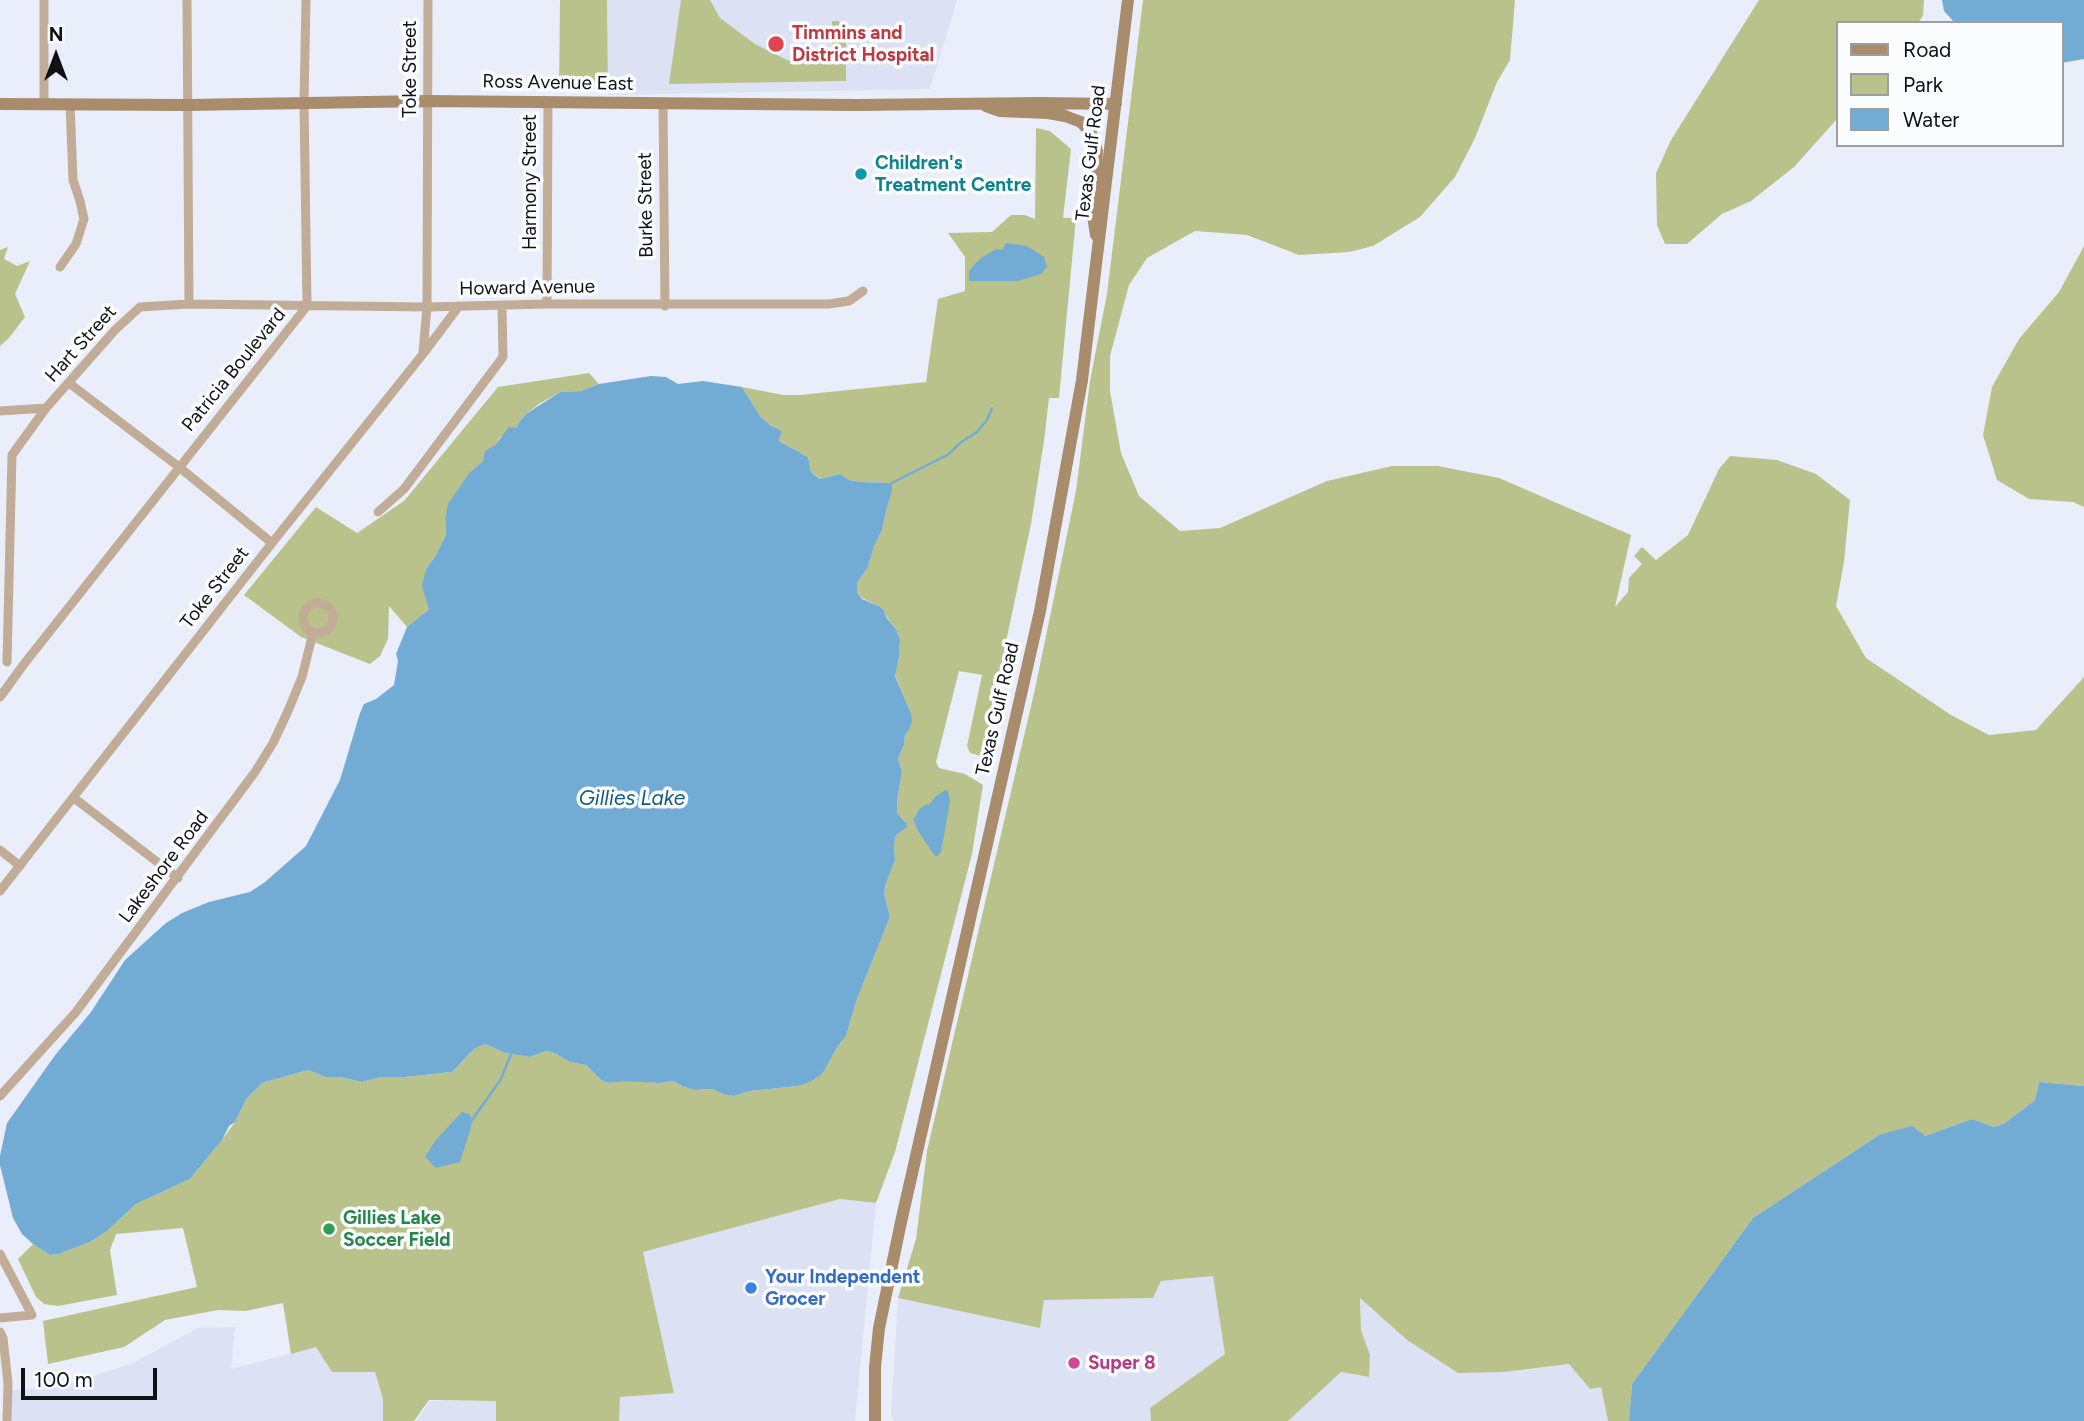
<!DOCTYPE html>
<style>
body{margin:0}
#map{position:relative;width:2084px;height:1421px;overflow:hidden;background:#eaeefa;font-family:Figtree,sans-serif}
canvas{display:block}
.legend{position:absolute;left:1836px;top:21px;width:228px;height:126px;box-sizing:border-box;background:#fbfcfe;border:2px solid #9d9ea1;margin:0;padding:9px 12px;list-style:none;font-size:21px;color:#101115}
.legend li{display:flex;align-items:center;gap:14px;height:35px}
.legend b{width:35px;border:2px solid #9d9ea1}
.north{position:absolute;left:21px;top:21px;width:70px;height:70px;-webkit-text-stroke:5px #fbfcfe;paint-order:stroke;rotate:0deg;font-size:19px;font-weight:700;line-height:28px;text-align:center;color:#101115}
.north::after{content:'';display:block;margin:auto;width:24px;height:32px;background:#101115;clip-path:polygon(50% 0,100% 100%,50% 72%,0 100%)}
.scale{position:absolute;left:21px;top:1368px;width:136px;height:32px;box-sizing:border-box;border:4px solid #101115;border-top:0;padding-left:9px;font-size:21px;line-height:24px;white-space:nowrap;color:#101115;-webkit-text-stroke:5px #fbfcfe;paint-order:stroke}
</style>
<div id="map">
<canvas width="2084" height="1421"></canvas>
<ul class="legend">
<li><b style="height:9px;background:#a98c6c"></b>Road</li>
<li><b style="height:19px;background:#bac28b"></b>Park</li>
<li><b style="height:19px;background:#72acd4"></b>Water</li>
</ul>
<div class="north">N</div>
<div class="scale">100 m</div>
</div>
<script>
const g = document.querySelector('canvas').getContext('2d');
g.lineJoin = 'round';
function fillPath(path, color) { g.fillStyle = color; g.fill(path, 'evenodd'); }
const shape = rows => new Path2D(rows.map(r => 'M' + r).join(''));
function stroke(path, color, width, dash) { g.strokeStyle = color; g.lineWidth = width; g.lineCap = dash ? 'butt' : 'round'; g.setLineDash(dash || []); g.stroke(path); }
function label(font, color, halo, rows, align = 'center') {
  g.font = font + ' Figtree,sans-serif'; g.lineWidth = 7; g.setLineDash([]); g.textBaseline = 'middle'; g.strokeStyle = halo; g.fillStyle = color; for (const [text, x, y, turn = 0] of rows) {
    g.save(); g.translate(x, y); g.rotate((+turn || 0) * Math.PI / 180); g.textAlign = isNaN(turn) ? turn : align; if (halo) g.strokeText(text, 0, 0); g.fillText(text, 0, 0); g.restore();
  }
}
fillPath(shape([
 [607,0,957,0,930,89,608,95],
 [840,1199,876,1203,855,1421,619,1421,620,1397,674,1392,643,1252],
 [1213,1276,1226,1354,1150,1408,1151,1421,894,1421,891,1414,898,1298,1040,1328,1044,1300,1152,1298,1161,1281],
 [1360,1297,1407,1340,1504,1372,1569,1364,1590,1389,1601,1386,1608,1421,1288,1421,1341,1372,1368,1377,1370,1355,1361,1330],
 [235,1327,231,1369,316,1347,333,1372,375,1372,383,1399,383,1421,12,1421,11,1390,56,1388,131,1364,198,1328],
 [430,1401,496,1401,496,1421,416,1421]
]), '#dce2f4');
fillPath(shape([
 [560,0,607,0,608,88,559,88],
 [681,0,710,0,720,18,755,44,787,60,833,64,832,21,839,21,846,43,846,81,669,84],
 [1143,0,1515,0,1510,60,1497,82,1475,138,1455,177,1420,217,1373,246,1349,252,1299,255,1247,235,1195,231,1147,258,1129,285,1110,356,1110,391,1121,453,1139,496,1180,531,1220,528,1327,481,1392,466,1438,466,1499,478,1631,535,1615,607,1628,592,1629,578,1642,564,1634,556,1642,547,1656,560,1688,535,1719,469,1730,456,1777,460,1816,474,1850,500,1844,562,1836,606,1866,658,1951,715,1989,735,2036,730,2084,677,2084,1086,2039,1082,2035,1100,2005,1123,1994,1127,1972,1119,1925,1136,1879,1135,1753,1218,1632,1384,1629,1421,1608,1421,1601,1387,1590,1389,1569,1364,1504,1372,1458,1373,1407,1340,1360,1298,1361,1330,1370,1355,1369,1377,1341,1372,1288,1421,1151,1421,1150,1408,1225,1354,1213,1276,1161,1281,1153,1298,1044,1300,1040,1328,898,1298,916,1239,927,1151,1035,689,1076,491,1090,381,1107,294],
 [1759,0,1924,0,1923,16,1918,23,1837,23,1837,119,1794,167,1751,201,1722,214,1687,244,1665,244,1657,225,1656,173,1671,140],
 [1036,128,1050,131,1071,149,1063,218,1076,218,1059,398,1049,398,1044,441,1031,524,1003,656,985,757,970,753,967,746,982,675,959,671,936,762,939,768,965,774,983,785,972,854,895,1152,876,1203,840,1199,643,1252,674,1393,620,1397,619,1421,496,1421,496,1401,429,1400,414,1421,383,1421,383,1399,375,1372,332,1372,316,1347,291,1354,283,1303,246,1311,218,1310,165,1320,124,1347,48,1364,43,1321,197,1287,183,1228,116,1234,110,1250,117,1295,58,1306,44,1304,36,1297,18,1259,33,1244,50,1255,59,1254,90,1242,107,1231,136,1204,190,1179,222,1140,235,1122,247,1098,262,1083,308,1070,325,1077,340,1077,362,1082,381,1077,405,1077,452,1072,474,1049,485,1044,505,1053,530,1057,546,1051,554,1053,570,1062,586,1065,601,1080,608,1083,624,1080,660,1083,673,1081,684,1087,695,1090,712,1089,725,1095,734,1096,750,1091,798,1086,823,1073,838,1046,846,1036,857,999,890,917,884,893,886,883,895,861,894,846,896,835,907,824,897,813,897,801,902,771,898,759,904,745,905,735,909,730,911,713,895,675,899,658,900,639,896,629,886,616,884,610,879,606,862,598,857,592,857,583,868,567,874,546,882,530,886,511,892,492,891,483,861,482,849,480,840,474,821,479,811,472,808,457,779,441,782,431,770,425,760,416,742,387,783,395,800,395,926,382,938,299,965,291,965,257,948,233,992,232,1011,215,1025,215,1035,219],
 [2084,246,2084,507,2073,502,2029,499,1997,480,1983,435,1992,387,2019,339,2059,292],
 [8,247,4,259,17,266,30,261,15,294,25,317,9,338,0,346,0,250],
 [589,373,599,384,581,391,560,392,539,404,526,414,519,422,517,429,500,437,495,445,486,451,483,461,470,472,445,519,446,535,436,555,426,569,429,609,407,627,389,606,388,639,380,656,370,664,301,637,244,595,316,507,357,533,404,501,498,387]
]), '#bac28b');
fillPath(shape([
 [1942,0,2084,0,2084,59,2061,63,2061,23,1955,23,1944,11],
 [1006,243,1027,246,1044,257,1047,267,1041,274,1018,281,969,281,969,272,974,265,981,258,996,249,1003,249],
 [651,376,666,377,678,384,703,381,742,387,760,416,770,425,782,431,779,441,808,457,811,472,820,479,840,474,849,480,861,482,892,483,892,492,886,511,882,530,874,546,868,567,857,583,857,592,862,599,879,606,884,610,886,617,896,629,900,639,899,658,895,676,911,713,912,721,909,730,905,735,904,745,898,759,902,771,897,801,897,813,907,824,907,827,896,835,894,846,895,861,886,883,884,893,890,917,857,999,846,1036,838,1046,823,1073,810,1082,798,1086,750,1091,734,1096,725,1095,712,1089,695,1090,684,1087,673,1081,660,1083,624,1081,608,1083,601,1080,586,1065,570,1062,554,1053,546,1051,530,1057,505,1053,485,1044,474,1049,452,1072,405,1077,381,1077,362,1082,340,1077,325,1077,308,1070,262,1083,247,1098,235,1122,229,1126,222,1140,190,1179,136,1204,107,1231,90,1242,59,1254,50,1255,33,1244,22,1234,13,1218,0,1165,0,1156,7,1123,56,1054,91,1012,125,960,166,923,182,913,209,902,250,892,265,882,306,846,340,780,360,713,364,704,376,699,394,685,398,661,396,654,407,627,429,609,422,586,426,569,436,555,446,535,445,519,448,504,470,472,483,461,485,451,495,445,509,427,517,428,519,422,526,414,560,392,581,391,599,384],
 [945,790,948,791,950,801,949,807,941,852,938,856,935,856,918,831,913,819,916,816,918,810,925,805,930,804,935,797],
 [2039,1082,2084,1086,2084,1421,1629,1421,1632,1384,1753,1218,1879,1135,1912,1126,1925,1136,1972,1119,1994,1127,2005,1123,2035,1100],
 [462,1112,470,1114,472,1121,470,1131,460,1162,436,1168,425,1157,435,1141]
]), '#72acd4');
stroke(shape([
 [892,483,949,454,960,443,977,432,987,420,992,408],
 [472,1120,501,1079,511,1054]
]), '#72acd4', 2.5);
stroke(shape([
 [44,0,44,104],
 [187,0,189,304],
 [663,103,665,306],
 [60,267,76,244,84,219,80,201,73,180,70,104],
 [547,304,548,102],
 [423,352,427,307,428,0],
 [69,383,179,467,272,543],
 [0,411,46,408],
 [378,512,404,489,503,357,502,305],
 '303 618a15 15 0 1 1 30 0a15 15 0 1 1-30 0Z',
 [7,662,12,455,46,408,115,330,140,307,189,304,427,307,547,304,829,304,849,301,863,291],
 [0,697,24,664,307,306,304,102,306,0],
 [74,798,178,878],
 [0,850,20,866],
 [0,891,272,543,423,354,459,306],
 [0,1096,76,1012,255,772,273,743,288,711,302,677,313,633],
 [0,1254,32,1315,0,1318],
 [0,1332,3,1338,8,1383,7,1421]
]), '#c1ac97', 9);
stroke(shape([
 [0,104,187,105,427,101,857,105,1039,103,1116,104],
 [986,106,1000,111,1048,113,1065,116,1081,122,1091,133,1097,151,1093,216,1096,235],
 [875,1421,875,1367,879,1328,901,1222,1040,611,1082,380,1128,0]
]), '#a98c6c', 12);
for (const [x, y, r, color] of [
 [776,44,9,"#e0444e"],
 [861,174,7,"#0f9aa8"],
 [329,1229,7,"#2e9e5b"],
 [751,1288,7,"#3f7fe0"],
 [1074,1363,7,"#d1479c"]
]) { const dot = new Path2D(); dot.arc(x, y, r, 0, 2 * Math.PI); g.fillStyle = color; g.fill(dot); stroke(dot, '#fbfcfe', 2.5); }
label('bold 19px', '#be3a42', '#fbfcfe', [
 ["Timmins and",792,33],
 ["District Hospital",792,55]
], 'left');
label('19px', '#101115', '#fbfcfe', [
 ["Toke Street",410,69,-90],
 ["Ross Avenue East",558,83,1],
 ["Texas Gulf Road",1091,153,-83],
 ["Harmony Street",530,182,-90],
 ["Burke Street",646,205,-91],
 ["Howard Avenue",527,288,-1],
 ["Hart Street",81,344,-48],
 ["Patricia Boulevard",234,370,-51],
 ["Toke Street",215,588,-52],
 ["Texas Gulf Road",998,709,-77],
 ["Lakeshore Road",164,867,-53]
]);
label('bold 19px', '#0d838f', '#fbfcfe', [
 ["Children's",875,163],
 ["Treatment Centre",875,185]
], 'left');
label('bold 19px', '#27864d', '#fbfcfe', [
 ["Gillies Lake",343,1218],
 ["Soccer Field",343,1240]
], 'left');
label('bold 19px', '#366cbe', '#fbfcfe', [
 ["Your Independent",765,1277],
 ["Grocer",765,1299]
], 'left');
label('bold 19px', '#b23c85', '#fbfcfe', [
 ["Super 8",1088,1363]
], 'left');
label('italic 21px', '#155a82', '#fbfcfe', [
 ["Gillies Lake",632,799]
]);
</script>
